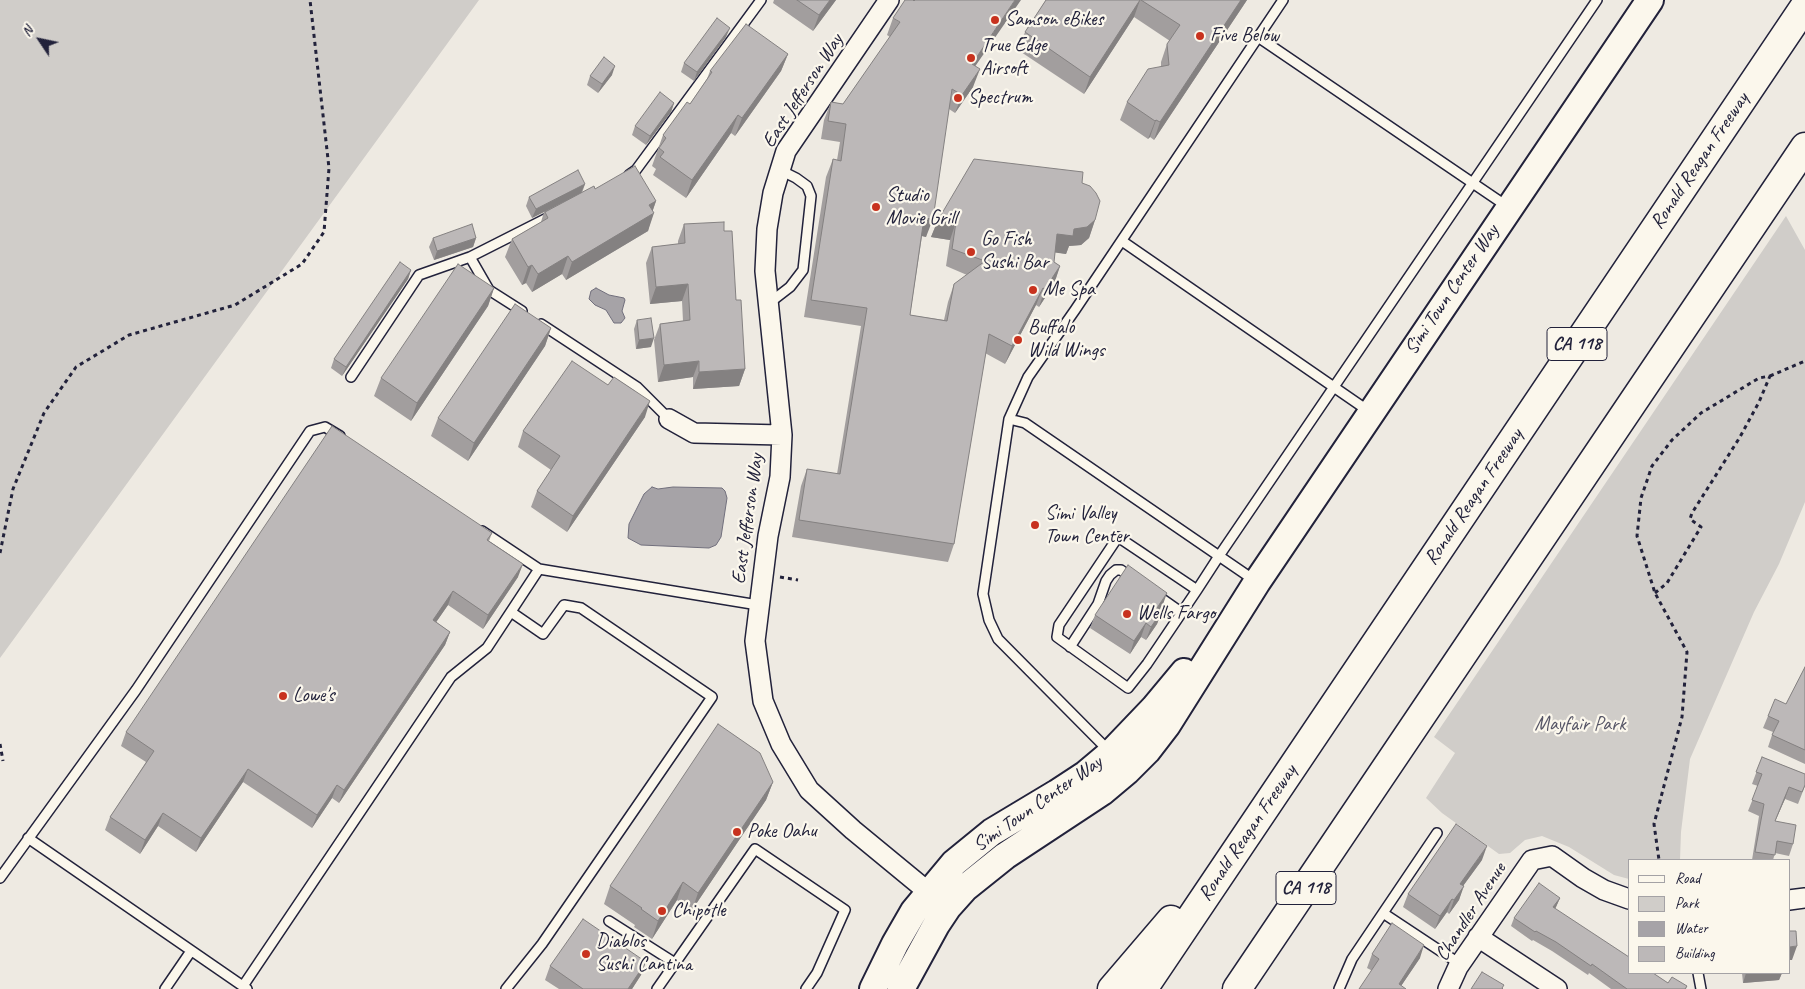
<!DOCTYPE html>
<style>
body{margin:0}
#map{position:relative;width:1805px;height:989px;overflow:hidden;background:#eeeae2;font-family:Caveat,sans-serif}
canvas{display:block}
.legend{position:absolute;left:1628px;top:859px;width:162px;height:115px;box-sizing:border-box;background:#fbf7ec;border:1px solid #a4a2a5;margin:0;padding:6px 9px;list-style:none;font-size:15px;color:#22223b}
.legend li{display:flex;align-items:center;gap:10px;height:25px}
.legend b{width:25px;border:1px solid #a4a2a5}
.north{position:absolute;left:15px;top:15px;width:50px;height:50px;-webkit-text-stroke:4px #fbf7ec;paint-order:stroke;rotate:304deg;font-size:14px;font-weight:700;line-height:20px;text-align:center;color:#22223b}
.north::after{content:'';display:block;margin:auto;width:18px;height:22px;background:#22223b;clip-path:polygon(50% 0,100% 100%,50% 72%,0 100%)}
</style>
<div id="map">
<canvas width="1805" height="989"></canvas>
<ul class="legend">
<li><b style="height:6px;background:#fbf7ec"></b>Road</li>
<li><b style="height:14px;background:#d0cdc9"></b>Park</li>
<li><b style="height:14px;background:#a6a3a7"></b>Water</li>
<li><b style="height:14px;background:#bcb8b8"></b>Building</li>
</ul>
<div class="north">N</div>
</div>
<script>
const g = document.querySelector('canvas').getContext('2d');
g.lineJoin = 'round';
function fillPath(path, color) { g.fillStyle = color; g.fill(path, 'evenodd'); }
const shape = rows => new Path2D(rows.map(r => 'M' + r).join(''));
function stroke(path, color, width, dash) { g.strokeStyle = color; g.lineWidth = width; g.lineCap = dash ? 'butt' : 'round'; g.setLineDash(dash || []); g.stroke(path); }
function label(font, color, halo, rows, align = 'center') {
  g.font = font + ' Caveat,sans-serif'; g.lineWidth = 4.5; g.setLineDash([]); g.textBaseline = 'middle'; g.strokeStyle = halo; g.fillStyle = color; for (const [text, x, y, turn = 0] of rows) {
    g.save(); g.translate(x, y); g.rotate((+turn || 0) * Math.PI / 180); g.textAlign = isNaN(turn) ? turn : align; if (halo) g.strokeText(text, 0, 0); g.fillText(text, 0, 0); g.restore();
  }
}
fillPath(shape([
 [0,0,479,0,0,658],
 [1786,216,1805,250,1805,502,1779,564,1754,612,1690,759,1681,832,1680,860,1629,860,1629,879,1614,875,1569,847,1542,836,1525,840,1510,853,1499,854,1442,813,1426,798,1455,753,1434,737]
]), '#d0cdc9');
const water = shape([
 [596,288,609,295,624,298,625,300,622,311,625,318,621,323,614,323,606,310,595,305,589,299,591,291,596,288],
 [652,487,658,489,673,487,722,488,725,491,727,498,721,537,716,545,709,548,641,545,628,538,629,524,644,494,652,487]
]);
fillPath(water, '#a6a3a7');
stroke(water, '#716f7c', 1);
const lane = shape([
 [1258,37,1508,207],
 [629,175,636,170,761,0],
 [1122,241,1370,412],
 [470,257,489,290,522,311],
 [768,304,790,287,803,270,811,196,807,186,796,178,780,170],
 [541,324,637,387,669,419],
 [351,377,419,275,470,257,551,216],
 [1009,419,1025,423,1254,580],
 [482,531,539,569],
 [1197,590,1118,537,1059,625,1057,637,1128,688,1147,664,1197,590,1219,556,1597,0],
 [1155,594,1182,613],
 [1070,647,1098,604,1106,581,1110,575,1116,570,1121,570,1132,578],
 [1110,752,998,639,989,620,983,594,1009,419,1028,377,1075,310,1283,0],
 [28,838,247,989],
 [0,878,136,690,310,431,325,427,340,436],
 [1383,913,1437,833],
 [609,921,675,963],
 [1698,973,1701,989],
 [243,986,451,677,487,648,539,569,758,605],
 [165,989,191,951],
 [506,989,542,944,712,697,581,608,564,605,543,634,511,612],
 [657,989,755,849,845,910,817,973,806,989],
 [1339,989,1352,959,1383,913,1460,964]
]);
const street = shape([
 [889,0,786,151,773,193,767,229,765,271,782,435,780,477,768,536,755,641,763,701,781,744,809,790,853,830,938,900],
 [669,419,694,433,782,435],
 [1789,900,1805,898],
 [1478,937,1557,989],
 [1448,989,1458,967,1532,860,1552,856,1583,878,1604,890,1629,899]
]);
const secondary = shape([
 [873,989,895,944,914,911,954,863,992,832,1057,793,1086,774,1111,753,1154,708,1184,672],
 [901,989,936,925,948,907,965,888,1005,856,1102,792,1127,771,1147,751,1167,725,1257,582,1650,0]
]);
const highway = shape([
 [1112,989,1171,920],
 [1143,989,1805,6],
 [1237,989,1805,147]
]);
stroke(lane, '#22223b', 12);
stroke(street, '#22223b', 22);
stroke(secondary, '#22223b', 30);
stroke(highway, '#22223b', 31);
stroke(shape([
 [1770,376,1805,361],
 [0,553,13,489,44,413,76,367,129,335,235,305,302,264,324,232,329,168,310,0],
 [780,577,798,580],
 [1655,593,1667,583,1701,527,1690,519,1692,513,1740,437,1759,402,1770,376,1759,378,1701,413,1672,440,1652,466,1641,498,1637,536,1655,593,1687,652,1682,717,1654,824,1659,860],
 [0,744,3,761]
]), '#22223b', 3, [4, 4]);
stroke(lane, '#fbf7ec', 9);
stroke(street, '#fbf7ec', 19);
stroke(secondary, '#fbf7ec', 26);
stroke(highway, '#fbf7ec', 28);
fillPath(shape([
 [774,0,836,0,813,31,773,3],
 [1046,0,1247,0,1154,140,1150,137,1148,139,1120,120,1127,102,1161,66,1161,62,1167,44,1170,41,1134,17,1084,94,1018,50,1025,32],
 [893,18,975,66,973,87,955,113,949,109,926,237,922,236,910,315,944,320,948,302,954,284,967,275,946,266,950,240,931,237,938,220,1082,183,1095,220,1089,238,1081,245,1069,246,1066,254,1055,252,1054,262,1060,266,1054,284,1039,307,1036,305,1005,364,985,353,954,544,948,562,792,537,801,486,807,469,837,474,861,326,804,317,826,177,833,159,837,160,840,142,821,139,824,120,831,102,843,104,890,37,887,35],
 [726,37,694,81,681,72,684,63],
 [788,54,781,71,735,136,731,133,686,198,653,175,656,169,652,166,663,135,690,104,707,79,710,71],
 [612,75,598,93,587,85,590,76],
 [674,103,671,112,646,145,632,135,635,126],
 [585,184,582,193,595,189,656,201,653,210,648,231,566,280,562,274,532,292,526,283,522,285,505,257,512,239,541,222,544,212,532,218,526,206,529,197],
 [684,224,724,231,736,300,745,369,739,386,693,389,693,377,658,382,654,340,660,324,683,321,682,301,650,304,646,263,652,247,678,244,678,241],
 [433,238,476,238,473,247,434,260,429,247],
 [411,270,408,279,342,376,331,368,334,359],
 [494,288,488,306,411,421,374,396,381,378],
 [637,320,651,347,636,349,634,329],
 [551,328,545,346,468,461,431,436,438,418],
 [645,417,567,532,531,507,537,491,551,470,518,447,523,431],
 [492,533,489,541,518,577,483,629,448,605,436,622,450,632,445,645,339,803,332,798,312,828,243,782,196,852,158,826,140,854,105,830,110,817,146,762,121,746,126,732],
 [1162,607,1160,610,1162,611,1157,624,1146,640,1141,637,1130,654,1090,628,1095,615],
 [1805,667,1805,764,1768,747,1773,732,1763,728,1768,716,1786,704],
 [1762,757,1805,774,1805,786,1798,804,1785,799,1775,821,1793,844,1789,856,1775,853,1773,860,1752,860,1759,816,1748,811,1758,786,1752,784],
 [773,782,766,800,692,910,677,900,652,939,634,927,635,925,604,904,610,886],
 [1482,860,1463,886,1459,900,1449,914,1447,912,1435,929,1403,907,1408,894],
 [1560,898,1555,909,1668,983,1687,986,1686,989,1611,989,1589,973,1588,975,1552,951,1533,940,1532,941,1511,926,1514,918],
 [1372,954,1420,958,1401,986,1367,968],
 [550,966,641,975,632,989,559,989,545,980],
 [1742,973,1782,973,1779,980,1743,983]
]), '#a29e9e');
fillPath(shape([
 [830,0,836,0,813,31,819,15],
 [1015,0,1021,0,965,81,972,64],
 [1140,0,1134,17,1084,94,1090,77],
 [1241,0,1247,0,1154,140,1160,122],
 [730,28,726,37,694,81,697,72],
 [788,54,781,71,735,136,742,118],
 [615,66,612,75,598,93,602,84],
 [980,69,973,87,955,113,962,95],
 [674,103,671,112,646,145,650,136],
 [738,115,731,133,686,198,692,180],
 [1156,120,1150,137,1148,139,1155,121],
 [585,184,581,193,532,218,536,209],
 [656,201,651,215,654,213,648,231,566,280,572,262,649,205],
 [924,218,933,219,926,237,918,235],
 [938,220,956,222,950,240,931,237],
 [1095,220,1089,238,1081,245,1069,246,1066,254,1051,252,1057,234,1074,229],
 [476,238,473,247,434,260,437,251],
 [568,256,562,274,532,292,538,274],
 [532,265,526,283,522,285,528,267],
 [1060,266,1054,284,1039,307,1045,289],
 [411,270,408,279,342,376,346,367],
 [688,284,682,301,650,304,656,287],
 [494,288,488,306,411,421,417,403],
 [1043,288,1036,305,1005,364,1012,346],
 [551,328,545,346,468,461,474,443],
 [654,338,651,347,636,349,639,340],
 [699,361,693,377,658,382,664,365],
 [745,369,739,386,693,389,699,372],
 [650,401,645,417,567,532,573,516],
 [523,564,518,577,483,629,488,615],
 [453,591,448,605,428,634,433,620],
 [1167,593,1162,607,1153,621,1157,608],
 [1162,611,1157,624,1146,640,1151,627],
 [1146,623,1141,637,1130,654,1134,641],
 [450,632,445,645,339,803,344,790],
 [248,769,243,782,196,852,201,838],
 [773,782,766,800,692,910,698,893],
 [337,785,332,798,312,828,317,815],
 [1789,787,1785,799,1770,833,1775,821],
 [163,813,158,826,140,854,145,840],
 [1487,846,1482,860,1455,897,1460,884],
 [683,882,677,900,652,939,658,921],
 [1464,886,1459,900,1449,914,1454,900],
 [1560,898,1556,907,1550,916,1553,907],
 [1452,899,1447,912,1435,929,1440,916],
 [1424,945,1420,958,1399,989,1399,984],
 [1797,946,1792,960,1789,960,1789,947],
 [646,962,641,975,632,989,628,989],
 [1746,973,1782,973,1779,980,1743,983]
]), '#848181');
const building = shape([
 [797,0,830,0,819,15,797,0],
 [905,0,913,0,914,1,915,0,1015,0,972,64,980,69,962,95,952,89,933,219,924,218,910,315,947,321,954,284,985,261,952,249,956,222,938,220,974,159,1083,172,1082,183,1090,186,1096,193,1100,201,1095,220,1087,227,1074,229,1073,236,1057,234,1054,262,1060,266,1045,289,1043,288,1012,346,989,334,954,544,799,520,807,469,840,474,867,308,811,300,833,159,841,161,846,124,828,121,831,102,843,104,900,22,893,18,905,0],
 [1046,0,1140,0,1090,77,1025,32,1046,0],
 [1141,0,1241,0,1160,122,1156,120,1155,121,1127,102,1148,69,1169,65,1167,44,1180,25,1141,0],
 [717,18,730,28,697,72,684,63,717,18],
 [746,24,788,54,742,118,738,115,692,180,660,157,664,152,659,148,666,138,663,135,687,102,690,104,712,72,710,71,746,24],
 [604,57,615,66,602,84,590,76,604,57],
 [660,92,674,103,650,136,635,126,660,92],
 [635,166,656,201,649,205,654,213,572,262,568,256,538,274,532,265,528,267,512,239,548,218,545,212,594,186,595,189,635,166],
 [578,170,585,184,536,209,529,197,578,170],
 [724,222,724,231,732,231,736,300,741,300,745,369,699,372,699,361,664,365,660,324,690,320,688,284,656,287,652,247,685,243,684,224,724,222],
 [472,224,476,238,437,251,433,238,472,224],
 [400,262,411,270,346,367,334,359,400,262],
 [458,264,494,288,417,403,381,378,458,264],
 [515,304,551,328,474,443,438,418,515,304],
 [651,318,654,338,639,340,637,320,651,318],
 [572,361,608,385,614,377,650,401,573,516,537,491,560,456,523,431,572,361],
 [332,426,492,533,487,540,523,564,488,615,453,591,433,620,450,632,344,790,337,785,317,815,248,769,201,838,163,813,145,840,110,817,154,751,126,732,332,426],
 [1128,565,1167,593,1157,608,1162,611,1151,627,1146,623,1134,641,1095,615,1128,565],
 [1805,667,1805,750,1772,735,1779,721,1768,716,1775,699,1786,704,1805,667],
 [718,724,760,753,773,782,698,893,683,882,658,921,641,909,642,908,610,886,718,724],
 [1762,757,1805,774,1805,785,1802,792,1789,787,1775,821,1796,825,1793,844,1777,841,1775,855,1755,852,1764,804,1752,800,1762,774,1756,772,1762,757],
 [1456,824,1487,846,1460,884,1464,886,1454,900,1452,899,1440,916,1408,894,1456,824],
 [1539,883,1560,898,1553,907,1629,957,1629,973,1653,973,1668,983,1672,977,1687,986,1685,989,1627,989,1592,964,1591,966,1556,942,1536,931,1535,932,1514,918,1539,883],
 [583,919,646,962,628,989,583,989,550,966,583,919],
 [1392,923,1424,945,1399,984,1406,989,1359,989,1379,959,1372,954,1392,923],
 [1789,931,1796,931,1797,946,1789,947,1789,931],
 [1482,972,1504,985,1502,988,1503,989,1471,989,1482,972]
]);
fillPath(building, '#bcb8b8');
stroke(building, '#848181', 1);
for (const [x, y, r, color] of [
 [995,20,5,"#c8321e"],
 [1200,36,5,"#c8321e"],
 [971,58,5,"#c8321e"],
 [958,98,5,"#c8321e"],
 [876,207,5,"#c8321e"],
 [971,252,5,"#c8321e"],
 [1033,290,5,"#c8321e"],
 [1018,340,5,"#c8321e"],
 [1035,525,5,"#c8321e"],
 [1127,614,5,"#c8321e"],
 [283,696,5,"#c8321e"],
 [737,832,5,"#c8321e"],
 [662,911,5,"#c8321e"],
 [586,954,5,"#c8321e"]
]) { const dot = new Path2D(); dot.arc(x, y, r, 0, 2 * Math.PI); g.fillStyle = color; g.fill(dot); stroke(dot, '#fbf7ec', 2); }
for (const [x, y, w] of [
 [1577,344,60],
 [1306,888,60]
]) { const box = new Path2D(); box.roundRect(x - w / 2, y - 16.5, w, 33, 4); g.fillStyle = '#fbf7ec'; g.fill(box); stroke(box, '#22223b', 1); }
label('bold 19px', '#22223b', null, [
 ["CA 118",1577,344],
 ["CA 118",1306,888]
]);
label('20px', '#22223b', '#fbf7ec', [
 ["Samson eBikes",1005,20],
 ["Five Below",1210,36],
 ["True Edge",981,46],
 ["Airsoft",981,69],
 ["Spectrum",968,98],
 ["Studio",886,196],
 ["Movie Grill",886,219],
 ["Go Fish",981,240],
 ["Sushi Bar",981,263],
 ["Me Spa",1043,290],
 ["Buffalo",1028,328],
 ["Wild Wings",1028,351],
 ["Simi Valley",1045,514],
 ["Town Center",1045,537],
 ["Wells Fargo",1137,614],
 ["Lowe's",293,696],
 ["Poke Oahu",747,832],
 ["Chipotle",672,911],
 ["Diablos",596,942],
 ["Sushi Cantina",596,965]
], 'left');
label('20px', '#22223b', '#fbf7ec', [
 ["East Jefferson Way",803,91,-57],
 ["Ronald Reagan Freeway",1700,161,-56],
 ["Simi Town Center Way",1452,290,-56],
 ["Ronald Reagan Freeway",1474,497,-56],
 ["East Jefferson Way",748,519,-82],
 ["Simi Town Center Way",1038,804,-35],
 ["Ronald Reagan Freeway",1248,833,-56],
 ["Chandler Avenue",1471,912,-57]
]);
label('20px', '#565566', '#fbf7ec', [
 ["Mayfair Park",1580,725]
]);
</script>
